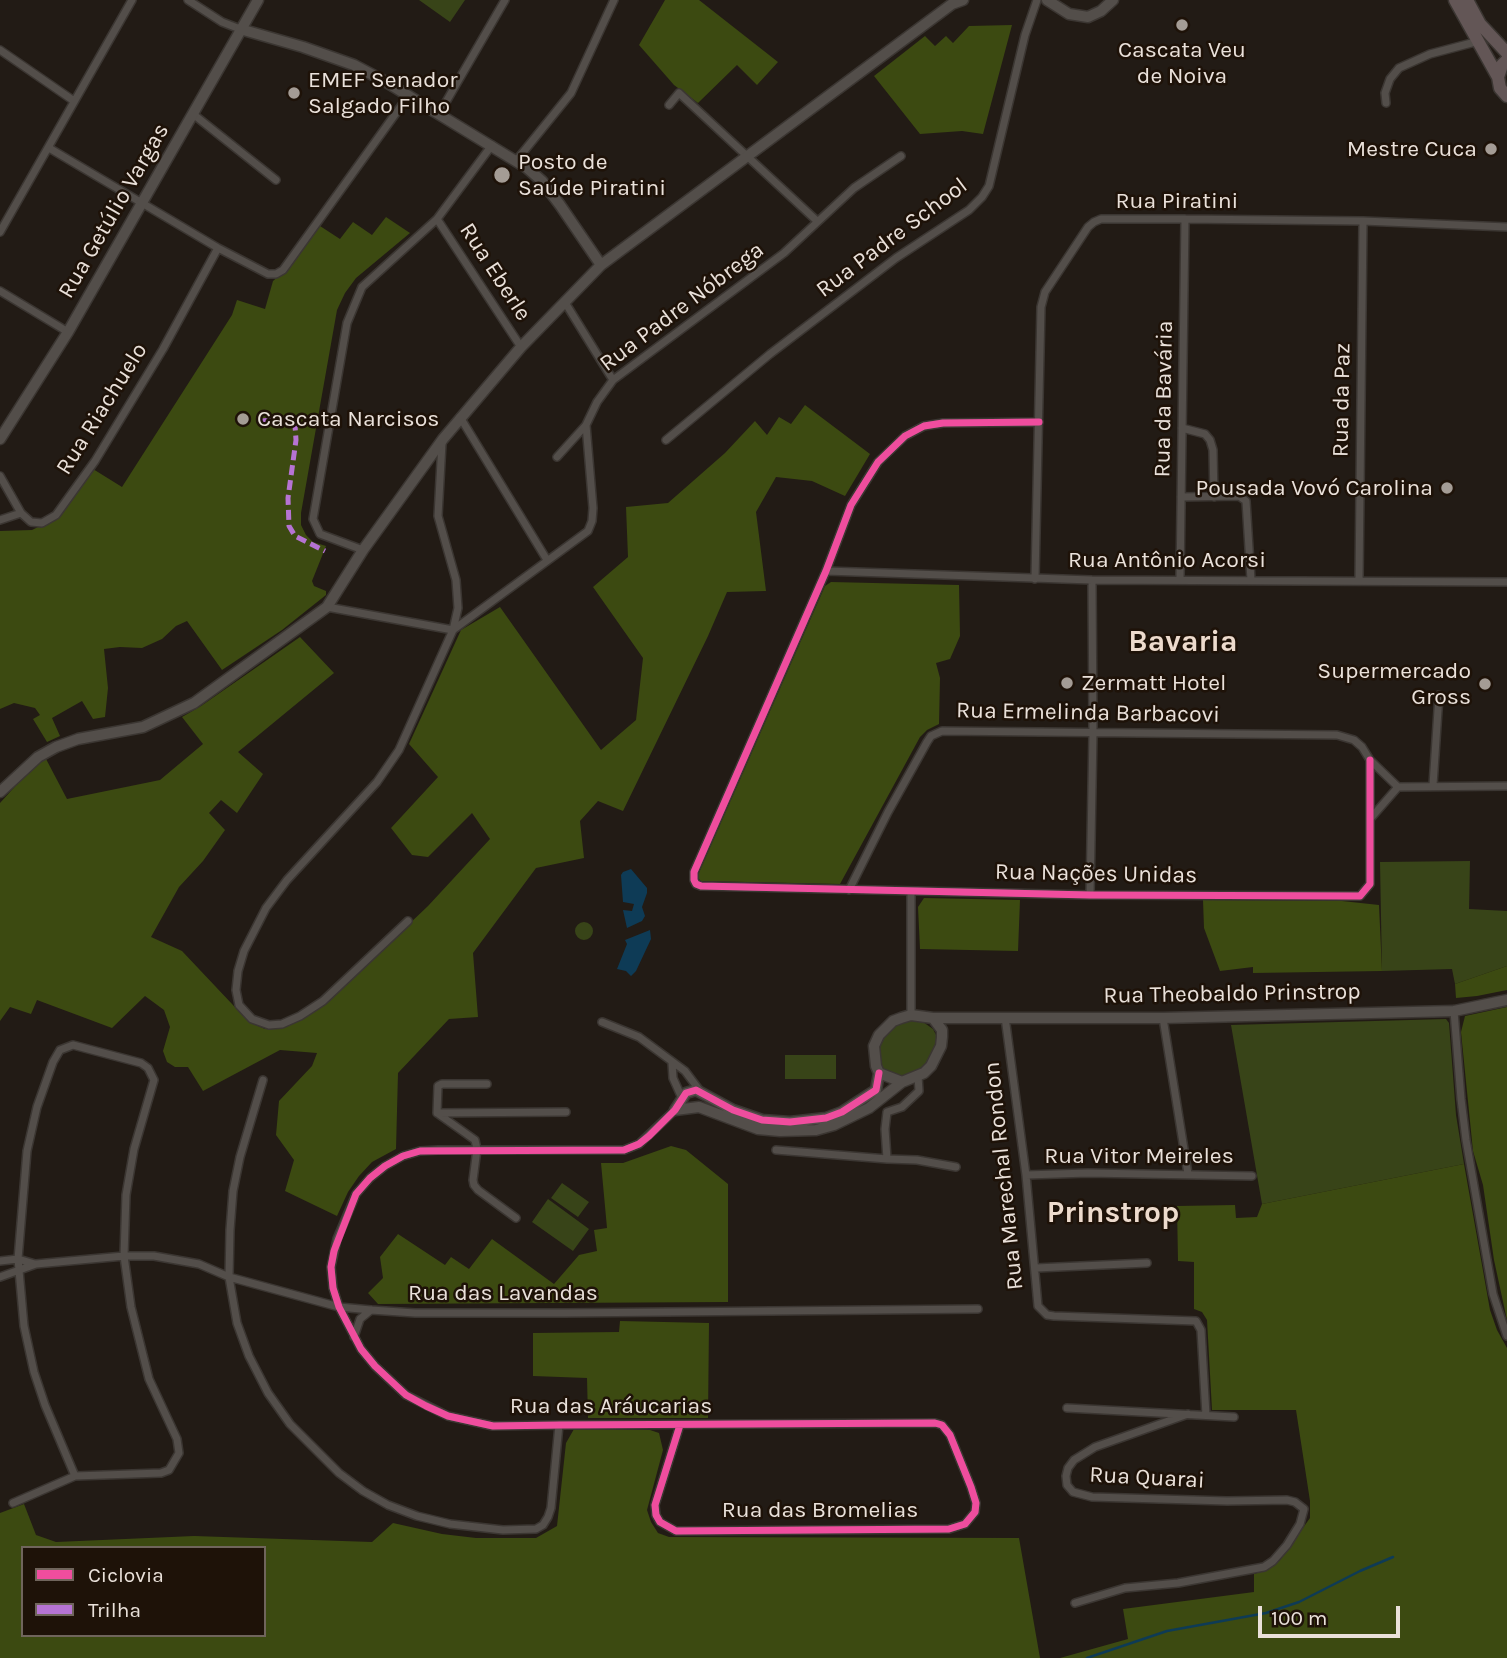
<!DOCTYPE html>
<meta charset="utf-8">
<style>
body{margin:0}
#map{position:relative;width:1507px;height:1658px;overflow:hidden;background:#221b15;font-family:Karla,sans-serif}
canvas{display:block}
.legend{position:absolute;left:21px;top:1546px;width:245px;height:91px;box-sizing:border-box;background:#1e1208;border:2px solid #70655c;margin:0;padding:9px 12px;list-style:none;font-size:21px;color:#eae1da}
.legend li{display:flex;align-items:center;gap:14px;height:35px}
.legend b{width:35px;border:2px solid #70655c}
.scale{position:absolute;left:1258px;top:1606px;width:142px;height:32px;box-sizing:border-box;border:4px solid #eae1da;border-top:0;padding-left:9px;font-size:21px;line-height:24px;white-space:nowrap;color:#eae1da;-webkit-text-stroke:5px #1e1208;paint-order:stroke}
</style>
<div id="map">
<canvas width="1507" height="1658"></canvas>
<ul class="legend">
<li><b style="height:9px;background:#ef4d9e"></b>Ciclovia</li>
<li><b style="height:9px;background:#b673d3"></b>Trilha</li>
</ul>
<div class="scale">100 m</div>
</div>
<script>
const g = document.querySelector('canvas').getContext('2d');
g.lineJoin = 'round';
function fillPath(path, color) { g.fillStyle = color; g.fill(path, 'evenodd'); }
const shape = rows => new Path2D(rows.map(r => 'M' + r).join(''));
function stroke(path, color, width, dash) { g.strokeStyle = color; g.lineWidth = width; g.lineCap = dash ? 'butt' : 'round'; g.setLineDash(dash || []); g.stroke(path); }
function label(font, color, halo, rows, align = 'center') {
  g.font = font + ' Karla,sans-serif'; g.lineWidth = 5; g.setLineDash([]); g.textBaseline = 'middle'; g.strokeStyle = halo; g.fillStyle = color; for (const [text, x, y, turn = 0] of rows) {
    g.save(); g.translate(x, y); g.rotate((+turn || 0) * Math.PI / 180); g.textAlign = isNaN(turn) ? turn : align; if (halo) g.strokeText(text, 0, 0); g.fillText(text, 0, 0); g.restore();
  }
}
fillPath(shape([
 [419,0,465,0,450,22],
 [1470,861,1469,909,1507,911,1507,966,1455,984,1452,969,1382,971,1380,862],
 '575 931a9 9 0 1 1 18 0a9 9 0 1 1-18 0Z',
 [1446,1019,1449,1023,1456,1115,1464,1164,1262,1204,1231,1025],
 [914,1020,923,1022,933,1029,937,1037,935,1053,921,1070,906,1077,897,1077,883,1070,880,1064,878,1049,881,1040,895,1025],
 [785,1055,836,1055,836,1079,785,1079],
 [562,1183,589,1202,578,1217,551,1198],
 [548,1199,589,1229,573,1251,532,1222]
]), '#384418');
fillPath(shape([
 [665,0,699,0,778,62,757,85,737,65,698,103,674,85,639,45],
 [1012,25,983,134,962,131,920,134,874,76,925,36,935,46,946,36,953,43,969,26],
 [386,217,410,233,356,278,345,293,337,310,301,513,301,525,306,535,313,542,326,546,312,581,314,586,326,591,326,595,282,630,222,670,187,621,176,626,162,639,142,648,120,647,104,649,108,688,105,717,93,719,82,701,52,718,60,736,47,742,33,719,40,715,35,708,14,703,0,709,0,531,32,530,50,521,93,469,122,487,232,315,237,300,265,309,273,281,287,269,320,226,340,239,353,222,372,235],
 [805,405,870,454,845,496,812,481,776,477,756,512,766,591,727,592,708,636,623,811,598,801,580,821,584,858,536,868,473,953,478,1017,449,1019,398,1073,396,1149,372,1162,359,1176,348,1192,337,1216,285,1191,294,1160,276,1135,279,1101,312,1066,317,1053,280,1050,203,1091,188,1067,175,1067,167,1062,163,1051,170,1027,164,1010,145,996,112,1028,37,1000,31,1014,10,1007,0,1021,0,803,37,762,45,757,67,799,160,780,203,744,182,717,201,706,300,637,334,673,238,752,263,774,237,813,221,800,209,813,225,830,203,861,179,887,151,937,182,951,249,1022,265,1029,281,1028,303,1018,325,1004,428,906,490,839,472,813,428,857,412,855,391,828,438,777,409,744,461,630,500,607,601,750,636,720,643,658,593,587,628,557,626,507,668,503,725,453,755,421,767,435,779,417,791,424],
 [831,582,959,585,960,636,950,659,936,663,940,678,939,724,927,730,920,737,840,884,701,881,697,877,825,586],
 [924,898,1020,900,1018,951,920,949,918,907],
 [1203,900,1342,901,1379,905,1382,971,1253,973,1253,967,1220,971,1204,928],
 [1507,966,1507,990,1477,996,1456,998,1455,984],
 [1507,1007,1507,1320,1494,1260,1483,1185,1473,1151,1461,1032,1465,1016],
 [671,1146,686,1150,728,1184,728,1302,378,1304,368,1293,383,1278,380,1257,398,1234,445,1265,451,1257,469,1269,492,1239,554,1284,579,1255,597,1251,594,1230,607,1228,601,1163,623,1163],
 [1464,1164,1490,1310,1497,1330,1507,1348,1507,1658,1060,1658,1128,1639,1123,1609,1254,1592,1254,1574,1267,1570,1280,1560,1310,1518,1310,1501,1296,1410,1212,1410,1207,1320,1202,1312,1194,1309,1194,1262,1178,1261,1177,1206,1235,1205,1236,1218,1257,1217,1262,1204],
 [620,1321,709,1323,708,1418,588,1418,587,1378,533,1376,533,1333,619,1332],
 [574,1429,650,1430,659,1433,663,1450,647,1510,651,1522,658,1533,669,1537,1019,1538,1040,1658,0,1658,0,1513,24,1504,36,1535,56,1542,194,1536,372,1542,393,1523,442,1534,476,1538,536,1538,557,1526,566,1443],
 [23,1548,264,1548,264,1635,23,1635]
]), '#3c4a11');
fillPath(shape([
 [631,869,647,888,647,893,642,907,645,916,642,921,627,928,623,910,632,911,634,904,623,902,621,875,623,872],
 [650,930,651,939,636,971,631,976,626,971,617,969,627,944,625,940]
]), '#0e3b56');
stroke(shape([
 [1087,1658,1167,1631,1266,1613,1299,1602,1360,1571,1393,1557]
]), '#0e3b56', 2.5);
const street = shape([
 [188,0,222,22,240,29],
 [0,50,74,101],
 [1386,103,1385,93,1390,79,1399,68,1430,54,1479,41],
 [669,105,679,93,817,221],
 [193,114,276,180],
 [439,114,505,0],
 [49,148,218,248,268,274,276,274,283,270,409,95],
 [516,161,571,93,614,0],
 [437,219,521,347],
 [0,232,132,0],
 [0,291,68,332],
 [566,304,613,380],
 [460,417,547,560],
 [1039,422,943,423,924,426,905,436,878,462,851,505,826,571,694,872,694,880,696,884,701,886,1090,895,1360,896,1370,884,1370,760],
 [1182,428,1205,434,1210,440,1213,450,1214,497],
 [666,440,770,354,896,258,969,210,982,197,989,186,1025,35,1037,0],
 [557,457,586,425],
 [0,476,21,513,31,522,42,523,56,515,95,461,163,349,218,248],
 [1181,497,1239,496,1246,501,1251,580],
 [0,520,21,513],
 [363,550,320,534,313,519,347,323,362,287,437,219,492,145],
 [826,571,1092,580,1507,582],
 [1035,579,1041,307,1045,292,1088,227,1094,222,1101,219,1185,219,1363,221,1507,227],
 [1180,579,1185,219],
 [1359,580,1363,221],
 [327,607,453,630,588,531,592,521,593,508,586,425,597,402,613,380,784,253,854,188,901,156],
 [1433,785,1439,695],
 [1370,819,1398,787,1507,786],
 [849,890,888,812,927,742,931,736,942,731,1337,735,1354,740,1362,747,1370,760,1398,787],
 [1090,895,1093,732,1092,580],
 [408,921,323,1001,300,1016,282,1024,269,1025,252,1019,239,1005,236,990,238,971,244,951,266,908,287,880,377,782,399,750,453,630,458,608,456,580,438,516,442,443],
 [1454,1011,1461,1099,1466,1140,1493,1294,1507,1336],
 [911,1015,911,891],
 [1005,1017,1026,1175,1038,1306,1047,1315,1054,1316,1196,1321,1201,1330,1206,1415],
 [1163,1018,1188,1174],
 [602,1022,639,1037,685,1071,700,1091],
 [672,1063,673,1078,682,1098],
 [263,1080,240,1157,233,1191,230,1230,229,1277,237,1323,249,1356,268,1393,290,1424,339,1473,363,1491,388,1505,417,1516,450,1524,503,1530,536,1529,543,1525,548,1517,551,1508,559,1425],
 [487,1084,442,1084,438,1086,437,1113,475,1140,477,1149,473,1180,474,1185,478,1190,516,1218],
 [675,1110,639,1144,624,1150,438,1150,420,1151,403,1156,385,1166,370,1178,356,1194,337,1239,331,1267,333,1288,339,1307,361,1349,375,1366,406,1395,448,1416,493,1426,559,1425,935,1423,942,1425,950,1435,971,1487,976,1503,975,1512,965,1524,949,1529,676,1531,660,1522,656,1515,655,1505,680,1425],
 [437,1113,566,1112],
 [776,1150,887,1159,885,1129,887,1112,902,1107,919,1091,918,1076],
 [887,1159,917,1160,956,1167],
 [1026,1175,1088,1173,1252,1176],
 [0,1261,18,1259,35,1264],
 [1036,1268,1147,1263],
 [0,1277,36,1264,124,1256,154,1256,199,1264,229,1277,339,1307,371,1310,415,1313,564,1313,978,1309],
 [354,1337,360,1319,371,1310],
 [1067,1408,1234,1417],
 [13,1503,75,1476,161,1473,169,1470,179,1453,177,1439,149,1379,131,1307,124,1256,126,1195,134,1149,154,1080,148,1068,141,1063,73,1045,60,1050,53,1062,37,1107,27,1151,18,1259,24,1326,34,1372,45,1405,75,1476],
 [1075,1603,1125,1588,1178,1583,1264,1567,1273,1561,1287,1545,1300,1524,1304,1509,1295,1502,1287,1500,1227,1501,1092,1497,1073,1492,1067,1485,1066,1476,1068,1468,1074,1460,1095,1447,1188,1414]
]);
const secondary = shape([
 [1047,0,1069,14,1088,17,1101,11,1113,0],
 [240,29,303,47,354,65,386,82,527,168,542,181,560,205,601,265],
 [0,439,68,332,258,0],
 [0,792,38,757,56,747,78,739,143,727,194,703,327,607,363,550,443,439,521,347,601,265,952,4,963,0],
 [933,1018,1163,1018,1454,1011,1507,1000],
 [675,1110,699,1107,758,1129,780,1131,816,1130,834,1125,869,1108,902,1082,924,1073,931,1066,941,1046,942,1037,942,1030,933,1018,911,1015,901,1018,893,1021,879,1035,874,1046,876,1066,879,1073,902,1082],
 [675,1110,686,1093,696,1090,733,1110,762,1120,790,1122,826,1118,842,1112,876,1090,879,1073]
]);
const primary = shape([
 [1455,0,1498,77],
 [1467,0,1480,24,1507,53],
 [1507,60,1502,65,1498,77,1500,88,1507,96]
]);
stroke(street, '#3b3632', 10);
stroke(secondary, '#3b3632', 13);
stroke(primary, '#3b3632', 15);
stroke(street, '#534e4a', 7);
stroke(secondary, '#534e4a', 10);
stroke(primary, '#635656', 12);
stroke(shape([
 [262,421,283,419,295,425,296,440,288,498,289,526,295,536,325,551]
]), '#b673d3', 5, [10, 5]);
stroke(shape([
 [1039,422,943,423,924,426,905,436,878,462,851,505,826,571,694,872,694,880,696,884,701,886,1090,895,1360,896,1370,884,1370,760],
 [680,1425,655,1505,656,1515,660,1522,676,1531,949,1529,965,1524,975,1512,976,1503,971,1487,950,1435,942,1425,935,1423,559,1425,493,1426,448,1416,426,1406,406,1395,375,1366,361,1349,339,1307,333,1288,331,1267,334,1251,356,1194,370,1178,385,1166,403,1156,420,1151,624,1150,639,1144,649,1136,675,1110,686,1093,696,1090,733,1110,762,1120,790,1122,826,1118,842,1112,876,1090,879,1073]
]), '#ef4d9e', 7);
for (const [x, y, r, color] of [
 [1182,25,7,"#a49c95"],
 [294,93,7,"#a49c95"],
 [1491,149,7,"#a49c95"],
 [502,175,9,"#a49c95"],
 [243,419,7,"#a49c95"],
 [1447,488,7,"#a49c95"],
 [1067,683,7,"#a49c95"],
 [1485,684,7,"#a49c95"]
]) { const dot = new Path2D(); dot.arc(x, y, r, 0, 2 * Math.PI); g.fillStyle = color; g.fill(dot); stroke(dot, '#1e1208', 2.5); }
label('23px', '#eae1da', '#1e1208', [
 ["Cascata Veu",1182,50,"center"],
 ["de Noiva",1182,76,"center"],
 ["EMEF Senador",308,80],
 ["Salgado Filho",308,106],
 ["Mestre Cuca",1477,149,"right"],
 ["Posto de",518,162],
 ["Saúde Piratini",518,188],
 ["Cascata Narcisos",257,419],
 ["Pousada Vovó Carolina",1433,488,"right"],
 ["Supermercado",1471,671,"right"],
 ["Gross",1471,697,"right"],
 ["Zermatt Hotel",1081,683]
], 'left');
label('23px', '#eae1da', '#1e1208', [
 ["Rua Piratini",1177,201],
 ["Rua Getúlio Vargas",114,211,-60],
 ["Rua Padre School",892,238,-37],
 ["Rua Eberle",495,272,57],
 ["Rua Padre Nóbrega",682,307,-37],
 ["Rua da Bavária",1164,399,-89],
 ["Rua da Paz",1342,400,-89],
 ["Rua Riachuelo",102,409,-58],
 ["Rua Antônio Acorsi",1167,560],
 ["Rua Ermelinda Barbacovi",1088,713,1],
 ["Rua Nações Unidas",1096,874,1],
 ["Rua Theobaldo Prinstrop",1232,994,-1],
 ["Rua Vitor Meireles",1139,1156],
 ["Rua Marechal Rondon",1004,1176,-96],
 ["Rua das Lavandas",503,1293],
 ["Rua das Aráucarias",611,1406],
 ["Rua Quarai",1147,1478,3],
 ["Rua das Bromelias",820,1510]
]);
label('bold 30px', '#eddbcd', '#1e1208', [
 ["Bavaria",1183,642],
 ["Prinstrop",1113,1213]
]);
</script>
